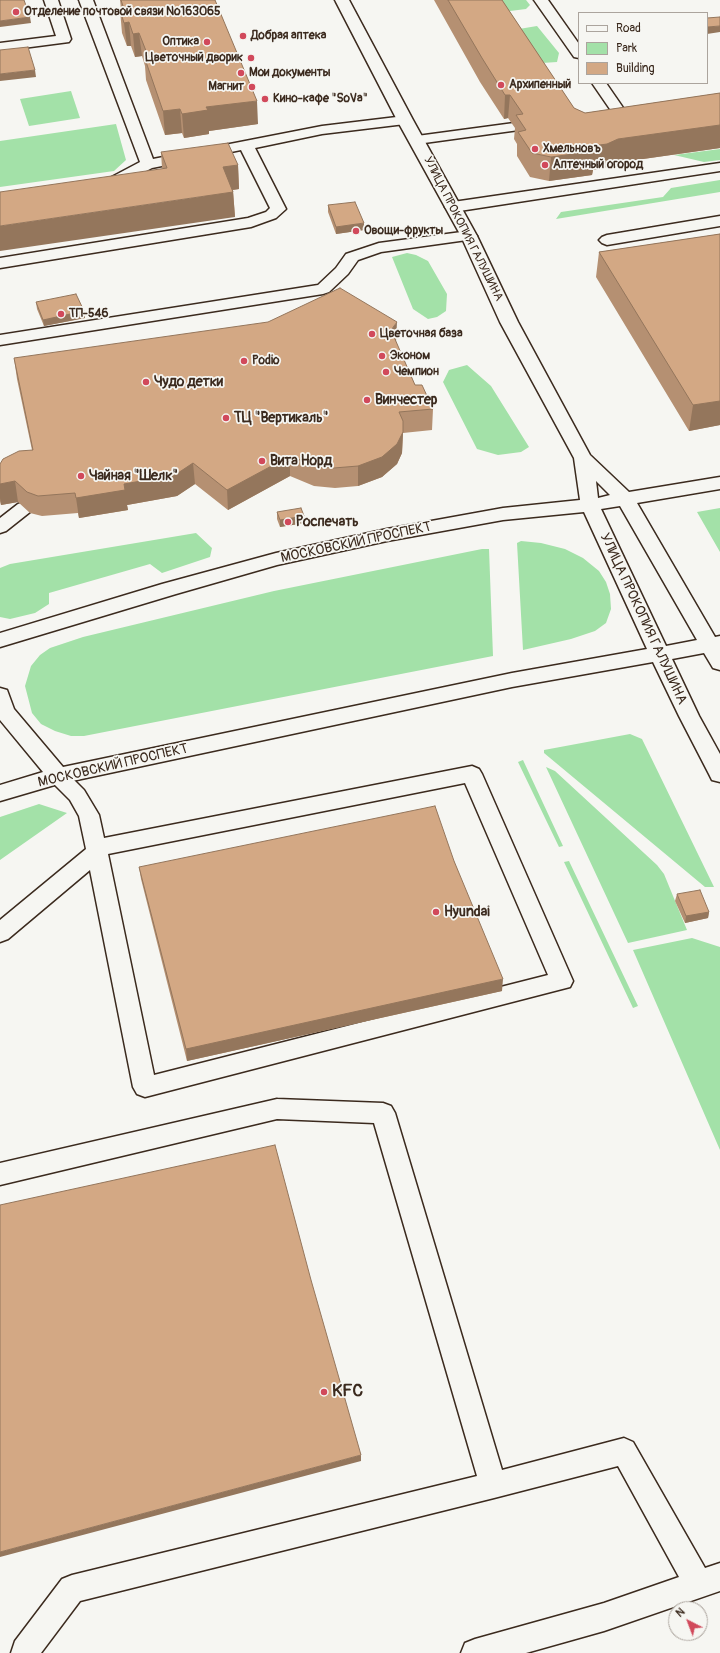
<!DOCTYPE html>
<meta charset="utf-8">
<style>
body{margin:0}
#map{position:relative;width:720px;height:1653px;overflow:hidden;background:#f6f6f2;font-family:Pangolin,sans-serif}
canvas{display:block}
.legend{position:absolute;left:578px;top:12px;width:130px;height:72px;box-sizing:border-box;background:#f6f6f2;border:1px solid #aba49d;margin:0;padding:5px 7px;list-style:none;font-size:12px;color:#3b2a1e}
.legend li{display:flex;align-items:center;gap:8px;height:20px}
.legend b{width:20px;border:1px solid #aba49d}
.north{position:absolute;left:668px;top:1601px;width:40px;height:40px;box-sizing:border-box;background:#f6f6f2;border:1px solid #aba49d;border-radius:50%;rotate:318deg;font-size:11px;font-weight:700;line-height:16px;text-align:center;color:#3b2a1e}
.north::after{content:'';display:block;margin:auto;width:14px;height:18px;background:#d1495b;clip-path:polygon(50% 0,100% 100%,50% 72%,0 100%)}
</style>
<div id="map">
<canvas width="720" height="1653"></canvas>
<ul class="legend">
<li><b style="height:5px;background:#f6f6f2"></b>Road</li>
<li><b style="height:11px;background:#a3e1a8"></b>Park</li>
<li><b style="height:11px;background:#d3a884"></b>Building</li>
</ul>
<div class="north">N</div>
</div>
<script>
const g = document.querySelector('canvas').getContext('2d');
g.lineJoin = 'round';
function fillPath(path, color) { g.fillStyle = color; g.fill(path, 'evenodd'); }
const shape = rows => new Path2D(rows.map(r => 'M' + r).join(''));
function stroke(path, color, width, dash) { g.strokeStyle = color; g.lineWidth = width; g.lineCap = dash ? 'butt' : 'round'; g.setLineDash(dash || []); g.stroke(path); }
function label(font, color, halo, rows, align = 'center') {
  g.font = font + ' Pangolin,sans-serif'; g.lineWidth = 3.5; g.setLineDash([]); g.textBaseline = 'middle'; g.strokeStyle = halo; g.fillStyle = color; for (const [text, x, y, turn = 0] of rows) {
    g.save(); g.translate(x, y); g.rotate((+turn || 0) * Math.PI / 180); g.textAlign = isNaN(turn) ? turn : align; if (halo) g.strokeText(text, 0, 0); g.fillText(text, 0, 0); g.restore();
  }
}
fillPath(shape([
 [487,0,526,0,530,5,526,9,494,13],
 [537,26,559,53,557,62,527,64,507,31],
 [71,91,80,118,29,126,20,99],
 [116,124,126,160,114,171,0,187,0,141],
 [720,149,720,160,704,162,674,155],
 [720,180,720,192,556,219,561,212,663,197,671,188],
 [407,253,416,255,428,261,447,294,446,311,437,317,428,319,413,309,392,257],
 [467,365,491,386,529,447,521,452,498,455,477,449,443,382,449,370],
 [720,508,720,552,697,512],
 [196,533,212,548,210,557,162,573,150,564,49,593,49,604,35,613,10,619,0,617,0,568,10,564],
 [521,541,541,543,565,549,583,558,599,571,606,582,610,594,611,609,606,623,595,631,571,639,523,650,517,543],
 [482,549,489,549,493,656,84,736,71,736,55,731,41,724,32,713,25,686,31,666,40,655,50,648,83,637,274,591],
 [630,734,642,739,714,887,705,887,544,753,544,750],
 [523,760,563,846,559,847,518,762],
 [546,767,555,771,657,865,664,874,687,930,628,943],
 [39,804,67,813,0,860,0,817],
 [569,861,638,1006,633,1008,564,862],
 [692,938,720,947,720,1150,633,950]
]), '#a3e1a8');
const lane = shape([
 [44,0,58,0,71,39,69,42,0,51,0,43,56,36,44,0],
 [79,0,93,0,153,159,322,126,405,116,410,117,412,120,410,123,405,124,322,134,255,148,286,209,276,218,251,227,0,268,0,258,248,218,266,212,270,208,241,150,152,168,115,187,105,189,100,188,98,185,100,182,106,180,140,162,79,0],
 [534,0,548,0,579,44,579,58,574,57,534,0],
 [592,83,606,83,626,112,624,115,619,116,614,115,592,83],
 [514,123,519,124,521,127,519,130,417,144,412,143,410,140,412,137,417,136,514,123],
 [720,163,720,171,453,212,448,210,445,207,448,204,453,202,720,163],
 [720,216,720,226,607,245,602,243,599,240,602,237,607,235,720,216],
 [469,231,474,233,477,236,474,239,381,252,358,260,348,274,329,292,323,294,0,345,0,335,318,285,336,268,346,254,379,243,469,231],
 [24,502,30,504,33,508,30,512,6,531,0,533,0,518,18,504,24,502],
 [472,766,479,769,482,774,573,981,570,987,145,1097,137,1094,133,1087,90,870,8,939,0,942,0,920,86,849,79,816,70,800,51,781,48,776,51,771,58,768,65,771,84,790,99,815,104,838,472,766],
 [465,783,548,975,154,1075,108,854,465,783],
 [277,1099,383,1103,391,1106,395,1113,502,1470,624,1438,633,1442,705,1568,720,1563,720,1591,604,1631,526,1653,461,1653,465,1643,475,1639,604,1603,679,1577,618,1466,494,1498,80,1601,41,1653,11,1653,15,1641,62,1579,72,1575,477,1476,374,1123,277,1119,0,1185,0,1163,277,1099]
]);
const secondary = shape([
 [335,0,349,0,413,120,477,236,518,322,590,455,629,492,720,477,720,489,637,503,715,637,720,636,720,670,713,668,704,653,672,659,699,716,720,754,720,782,712,780,709,774,679,716,653,662,512,687,58,784,0,801,0,785,43,772,0,720,0,688,7,690,14,709,63,767,512,673,647,649,584,512,503,520,387,541,277,565,176,594,0,647,0,633,162,584,276,553,387,529,503,508,580,500,574,458,500,322,461,236,397,120,335,0],
 [596,481,610,495,598,498,596,481],
 [620,506,697,640,666,646,601,509,620,506]
]);
stroke(lane, '#3b2a1e', 3);
stroke(secondary, '#3b2a1e', 3);
fillPath(lane, '#f6f6f2');
fillPath(secondary, '#f6f6f2');
fillPath(shape([
 [120,0,215,0,258,124,209,131,209,134,184,138,182,133,165,135,146,80,145,66,142,56,135,57,131,46,127,46,122,33,120,10,121,9],
 [434,0,502,0,574,108,585,113,720,93,720,148,615,163,604,168,593,170,592,175,549,181,530,177,517,156,517,144,514,139,515,128,508,118,504,119,480,82],
 [161,152,238,165,239,189,233,190,235,217,162,168],
 [328,205,364,230,336,234,328,212],
 [720,234,720,425,689,431,596,277,599,252],
 [36,302,84,311,85,318,44,326,37,309],
 [396,342,415,385,433,409,432,430,403,433,402,453,397,464,382,477,358,486,335,488,314,486,290,476,228,510,195,484,177,496,127,505,128,510,79,518,78,513,42,516,30,513,18,502,1,505,0,501,0,464,32,450,17,379,14,358],
 [277,512,305,523,280,527,277,519],
 [454,861,502,991,187,1061,141,879,139,867],
 [677,894,709,912,708,918,685,923,675,901]
]), '#b59072');
fillPath(shape([
 [30,17,31,23,0,27,0,21],
 [129,22,131,46,127,46,124,23],
 [720,26,720,32,707,34,707,27],
 [139,33,142,56,135,57,133,34],
 [35,70,36,77,0,81,0,74],
 [505,95,510,95,508,118,504,119],
 [257,101,258,124,209,131,209,134,184,138,182,114,206,107],
 [180,109,182,133,165,135,163,111],
 [720,125,720,148,615,163,604,168,593,170,592,175,549,181,551,157,618,139],
 [238,165,239,189,224,191,223,167],
 [233,192,235,217,0,251,0,226],
 [364,223,364,230,336,234,336,227],
 [84,311,85,318,44,326,43,320],
 [397,322,396,342,391,350,391,330],
 [720,401,720,425,689,431,693,405],
 [403,432,402,453,397,464,382,477,358,486,358,466],
 [290,456,290,476,228,510,227,490],
 [193,463,195,484,177,496,127,505,128,510,79,518,76,498],
 [15,481,18,502,1,505,0,498,0,484],
 [304,516,305,523,280,527,280,520],
 [709,912,708,918,685,923,686,916],
 [503,979,502,991,187,1061,186,1049],
 [361,1455,361,1461,0,1557,0,1552]
]), '#94765c');
const building = shape([
 [0,0,24,0,30,17,0,21,0,0],
 [121,0,215,0,257,101,206,107,208,110,182,114,180,109,163,111,144,56,148,56,139,33,133,34,129,22,124,23,120,10,124,9,121,0],
 [448,0,502,0,574,108,585,113,720,93,720,125,618,139,607,144,592,146,595,151,551,157,532,153,518,132,526,130,516,115,523,114,510,95,505,95,482,58,448,0],
 [720,17,720,26,707,27,707,18,720,17],
 [28,47,35,70,0,74,0,50,28,47],
 [228,143,238,165,223,167,233,192,0,226,0,192,167,168,161,152,228,143],
 [355,202,364,223,336,227,328,205,355,202],
 [720,234,720,401,693,405,599,252,720,234],
 [340,288,397,322,391,330,415,385,422,385,433,409,399,412,403,421,403,432,397,444,382,457,358,466,334,468,313,465,290,456,227,490,193,463,175,475,124,484,125,490,76,498,75,493,38,496,27,492,15,481,0,484,0,464,3,459,19,451,33,450,14,358,268,322,340,288],
 [76,294,84,311,43,320,36,302,76,294],
 [301,508,304,516,280,520,277,512,301,508],
 [435,806,454,861,503,979,186,1049,139,867,435,806],
 [700,890,709,912,686,916,677,894,700,890],
 [275,1145,311,1280,361,1455,0,1552,0,1205,275,1145]
]);
fillPath(building, '#d3a884');
stroke(building, '#94765c', 1);
for (const [x, y, r, color] of [
 [16,12,4,"#d1495b"],
 [243,36,4,"#d1495b"],
 [207,42,4,"#d1495b"],
 [251,58,4,"#d1495b"],
 [241,73,4,"#d1495b"],
 [501,85,4,"#d1495b"],
 [252,87,4,"#d1495b"],
 [265,99,4,"#d1495b"],
 [535,149,4,"#d1495b"],
 [545,165,4,"#d1495b"],
 [356,231,4,"#d1495b"],
 [61,314,4,"#d1495b"],
 [372,334,4,"#d1495b"],
 [382,356,4,"#d1495b"],
 [244,361,4,"#d1495b"],
 [386,372,4,"#d1495b"],
 [146,382,4,"#d1495b"],
 [367,400,4,"#d1495b"],
 [226,418,4,"#d1495b"],
 [262,461,4,"#d1495b"],
 [81,476,4,"#d1495b"],
 [288,522,4,"#d1495b"],
 [436,912,4,"#d1495b"],
 [324,1392,4,"#d1495b"]
]) { const dot = new Path2D(); dot.arc(x, y, r, 0, 2 * Math.PI); g.fillStyle = color; g.fill(dot); stroke(dot, '#f6f6f2', 1.5); }
label('bold 12px', '#3b2a1e', '#f6f6f2', [
 ["Отделение почтовой связи №163065",24,12],
 ["Добрая аптека",251,36],
 ["Оптика",199,42,"right"],
 ["Цветочный дворик",243,58,"right"],
 ["Мои документы",249,73],
 ["Архипенный",509,85],
 ["Магнит",244,87,"right"],
 ["Кино-кафе \"SoVa\"",273,99],
 ["Хмельновъ",543,149],
 ["Аптечный огород",553,165],
 ["Овощи-фрукты",364,231],
 ["ТП-546",69,314],
 ["Цветочная база",380,334],
 ["Эконом",390,356],
 ["Podio",252,361],
 ["Чемпион",394,372]
], 'left');
label('12px', '#3b2a1e', '#f6f6f2', [
 ["УЛИЦА ПРОКОПИЯ ГАЛУШИНА",463,229,63]
]);
label('bold 14px', '#3b2a1e', '#f6f6f2', [
 ["Чудо детки",154,382],
 ["Винчестер",375,400],
 ["ТЦ \"Вертикаль\"",234,418],
 ["Вита Норд",270,461],
 ["Чайная \"Шелк\"",89,476],
 ["Роспечать",296,522],
 ["Hyundai",444,912]
], 'left');
label('14px', '#3b2a1e', '#f6f6f2', [
 ["МОСКОВСКИЙ ПРОСПЕКТ",356,543,-12],
 ["УЛИЦА ПРОКОПИЯ ГАЛУШИНА",643,619,65],
 ["МОСКОВСКИЙ ПРОСПЕКТ",113,766,-13]
]);
label('bold 17px', '#3b2a1e', '#f6f6f2', [
 ["KFC",332,1392]
], 'left');
</script>
